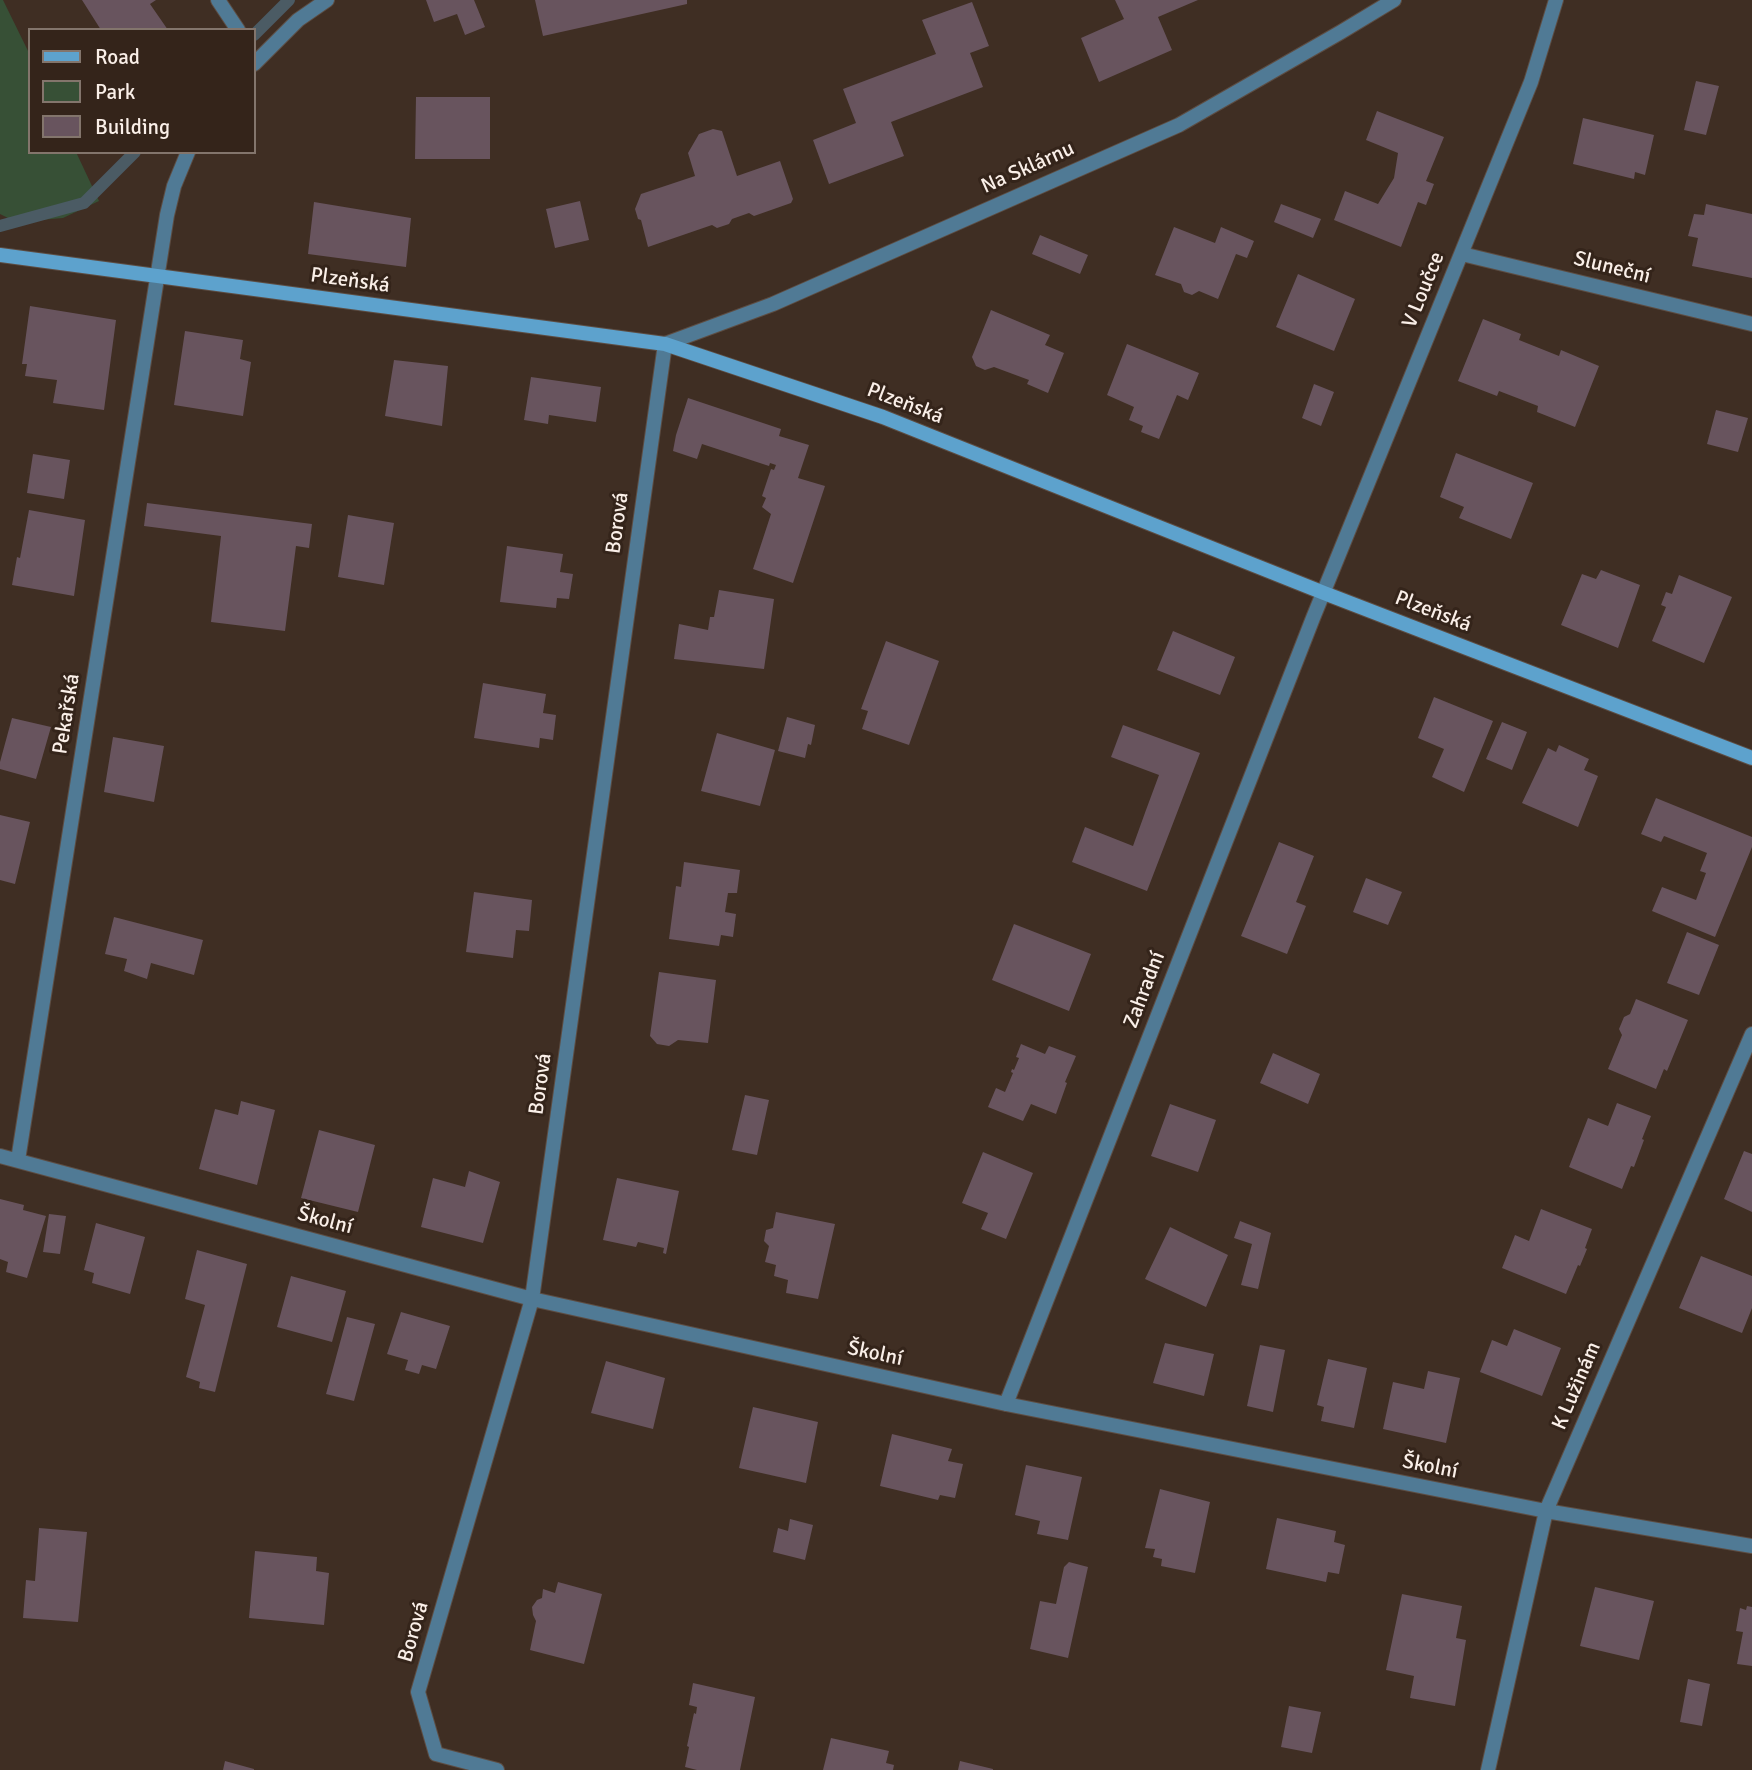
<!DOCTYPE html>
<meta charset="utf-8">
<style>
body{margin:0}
#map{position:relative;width:1752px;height:1770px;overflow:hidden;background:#3f2e23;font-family:Signika,sans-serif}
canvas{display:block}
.legend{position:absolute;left:28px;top:28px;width:228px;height:126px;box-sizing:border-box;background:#34241a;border:2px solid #83756c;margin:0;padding:9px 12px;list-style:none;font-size:21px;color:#faefe8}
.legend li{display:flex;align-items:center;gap:14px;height:35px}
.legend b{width:35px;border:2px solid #83756c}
</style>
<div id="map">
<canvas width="1752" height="1770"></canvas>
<ul class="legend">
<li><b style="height:9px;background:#5da2cd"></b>Road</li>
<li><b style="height:19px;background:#375036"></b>Park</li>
<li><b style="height:19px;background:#68545e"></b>Building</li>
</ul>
</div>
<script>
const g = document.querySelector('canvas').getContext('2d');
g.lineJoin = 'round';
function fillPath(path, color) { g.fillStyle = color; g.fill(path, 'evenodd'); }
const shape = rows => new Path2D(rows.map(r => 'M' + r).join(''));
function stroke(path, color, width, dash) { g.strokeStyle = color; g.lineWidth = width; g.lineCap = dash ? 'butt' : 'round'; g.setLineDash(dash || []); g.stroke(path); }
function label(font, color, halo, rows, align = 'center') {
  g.font = font + ' Signika,sans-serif'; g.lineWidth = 6; g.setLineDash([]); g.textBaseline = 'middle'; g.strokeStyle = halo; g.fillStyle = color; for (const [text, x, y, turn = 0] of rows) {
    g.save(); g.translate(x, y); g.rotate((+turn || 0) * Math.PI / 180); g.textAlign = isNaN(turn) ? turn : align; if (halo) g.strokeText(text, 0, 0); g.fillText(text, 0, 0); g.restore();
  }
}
fillPath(shape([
 [0,0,3,0,30,55,30,152,76,152,99,201,63,218,16,222,0,214]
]), '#375036');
stroke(shape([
 [254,35,289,0],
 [0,226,84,203,135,152]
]), '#4b5b64', 12);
fillPath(shape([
 [82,0,156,0,150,4,168,30,101,30],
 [426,0,474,0,485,27,465,35,457,14,434,22],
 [535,0,687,0,687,4,543,36],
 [1115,0,1198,0,1158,17,1172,50,1099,82,1081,38,1124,19],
 [972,2,989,46,970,53,983,87,891,122,904,156,829,184,813,140,856,123,843,89,936,54,922,20],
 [1696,81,1719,86,1706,135,1684,130],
 [416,97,490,97,490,159,415,159],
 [1377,111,1444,137,1426,181,1434,184,1426,205,1418,202,1401,247,1334,220,1345,191,1378,204,1394,178,1398,153,1366,140],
 [1583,118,1654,135,1645,175,1635,172,1634,179,1573,164],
 [713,129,722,131,737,176,780,161,793,199,791,203,754,216,749,213,732,219,729,224,717,228,712,225,648,247,641,220,638,219,635,209,641,194,695,176,688,153,699,134],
 [580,201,589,240,555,248,546,209],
 [314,202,411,218,406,267,308,254],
 [1281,204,1321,219,1313,238,1274,222],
 [1706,204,1752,214,1752,278,1692,266,1698,238,1688,236,1694,214,1704,215],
 [1174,227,1215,243,1221,227,1254,241,1247,258,1236,254,1218,299,1199,291,1192,295,1184,292,1181,284,1155,275],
 [1040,235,1088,255,1080,274,1032,254],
 [1298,274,1355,299,1334,351,1276,327],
 [30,306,116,320,104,410,53,403,57,380,25,376,27,364,22,364],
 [991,310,1050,335,1045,345,1064,353,1048,393,1027,384,1029,380,994,367,985,370,976,366,972,357],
 [1483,319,1521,334,1519,340,1559,356,1561,350,1599,366,1575,427,1537,412,1538,406,1499,391,1497,396,1458,381],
 [185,331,243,340,240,359,251,362,243,416,174,405],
 [1127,344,1199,373,1188,400,1177,395,1159,439,1141,432,1143,426,1129,420,1134,407,1107,395],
 [394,360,448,366,442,426,385,416],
 [531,377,601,387,596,422,549,415,548,424,524,420],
 [1314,384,1334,392,1321,426,1302,418],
 [688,398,781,429,779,436,809,445,798,478,825,486,793,583,753,569,771,514,762,507,766,498,762,496,771,469,774,470,776,465,770,463,769,466,702,444,697,459,673,451,676,435],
 [1716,410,1748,418,1738,452,1707,444],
 [1456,453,1533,483,1511,539,1459,518,1464,507,1440,497],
 [33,454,70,460,64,499,27,493],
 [147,503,312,524,309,548,296,546,285,631,211,622,221,536,144,526],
 [29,510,85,520,74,596,12,585,17,557,20,558],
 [348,515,394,523,384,585,338,577],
 [507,546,563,554,560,572,573,574,569,599,557,598,556,608,500,602],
 [1601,570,1640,585,1618,648,1561,625,1582,574,1596,579],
 [1679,575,1732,597,1704,663,1652,641,1666,607,1661,605,1666,592,1672,594],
 [719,590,774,599,764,669,674,659,679,624,708,630,710,617,714,617],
 [1173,631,1235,657,1220,695,1157,670],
 [886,641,939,661,909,745,862,729,868,711,861,709],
 [483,683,546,694,543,713,556,715,553,740,540,738,539,748,474,738],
 [1434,697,1493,721,1464,792,1432,777,1444,749,1418,738],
 [787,717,815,725,811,745,808,744,805,758,778,751],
 [12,718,51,727,36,779,0,769,0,762],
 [1502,722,1527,732,1512,770,1486,759],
 [1123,725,1200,753,1147,891,1072,862,1085,827,1133,846,1146,810,1159,775,1111,757],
 [717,733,775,750,760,806,701,791],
 [113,737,164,746,154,802,104,792],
 [1559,745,1589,759,1584,770,1598,776,1578,827,1522,803,1548,748,1556,752],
 [1656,798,1752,837,1752,847,1715,937,1652,911,1662,887,1696,900,1706,873,1700,871,1707,853,1664,836,1661,842,1641,834],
 [0,815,30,822,15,884,0,880],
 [1279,842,1314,856,1296,902,1306,906,1287,954,1241,936],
 [684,862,740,870,737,893,728,893,725,912,736,914,733,937,721,935,719,946,669,939,676,886,681,887],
 [1366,878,1402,892,1388,925,1353,912],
 [474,892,532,900,529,931,516,930,513,958,466,952],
 [114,917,203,940,194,975,151,963,147,979,124,971,127,959,105,954],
 [1014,924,1091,954,1069,1011,992,980],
 [1687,932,1719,945,1699,995,1667,983],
 [659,972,716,980,708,1043,678,1040,669,1046,657,1044,650,1036],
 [1636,999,1688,1020,1667,1071,1664,1069,1656,1089,1608,1069,1622,1035,1619,1029,1624,1017,1630,1014],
 [1021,1044,1045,1054,1049,1046,1076,1056,1065,1082,1067,1083,1056,1114,1031,1104,1023,1121,988,1107,996,1088,1005,1092,1013,1073,1011,1072,1012,1069,1014,1070,1019,1058,1016,1057],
 [1273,1053,1320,1074,1308,1104,1260,1083],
 [745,1095,769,1100,757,1155,732,1150],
 [241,1101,275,1110,257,1185,199,1169,215,1109,238,1115],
 [1617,1103,1651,1116,1642,1139,1644,1140,1634,1167,1631,1166,1622,1189,1569,1167,1588,1118,1608,1126],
 [1170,1104,1216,1120,1198,1172,1151,1156],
 [319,1130,375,1145,358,1212,301,1198],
 [1744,1151,1752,1154,1752,1212,1724,1199],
 [983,1152,1033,1173,1006,1239,981,1229,988,1213,962,1203],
 [469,1171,500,1182,483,1243,421,1227,433,1178,465,1187],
 [617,1178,679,1191,666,1254,663,1253,664,1248,638,1242,636,1247,603,1240],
 [0,1199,24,1205,23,1210,46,1216,27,1278,6,1272,8,1262,0,1259],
 [1541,1209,1592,1229,1585,1248,1587,1249,1580,1266,1578,1265,1566,1294,1502,1268,1515,1235,1529,1241],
 [776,1212,835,1224,818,1299,786,1293,788,1280,774,1276,776,1265,765,1262,769,1246,764,1241,766,1230,773,1228],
 [49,1214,66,1216,60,1254,43,1252],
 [1240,1221,1271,1233,1258,1289,1241,1285,1252,1244,1234,1238],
 [96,1223,145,1237,130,1294,92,1283,94,1273,84,1270],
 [1170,1227,1228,1255,1206,1307,1145,1279],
 [197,1250,247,1264,215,1392,199,1388,200,1382,186,1377,205,1305,185,1299],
 [1701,1256,1752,1276,1752,1308,1742,1333,1679,1308],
 [291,1276,346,1291,332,1342,277,1327],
 [401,1312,450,1326,436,1369,422,1365,419,1374,405,1370,408,1360,387,1354],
 [347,1317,375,1324,354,1401,326,1394],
 [1514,1329,1561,1348,1542,1396,1480,1372,1492,1340,1507,1346],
 [1165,1343,1214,1354,1204,1396,1153,1383],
 [1260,1345,1285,1350,1273,1412,1247,1406],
 [1328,1359,1367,1368,1354,1428,1321,1421,1324,1407,1317,1405],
 [606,1361,665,1378,653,1429,591,1413],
 [1428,1371,1460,1378,1446,1443,1383,1429,1393,1382,1424,1389],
 [753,1407,818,1422,806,1483,739,1468],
 [892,1434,952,1449,948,1461,963,1464,955,1498,940,1495,938,1500,880,1486],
 [1026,1465,1082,1477,1068,1540,1037,1534,1040,1521,1015,1515],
 [1160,1489,1210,1502,1195,1573,1161,1566,1162,1559,1153,1557,1155,1549,1145,1548],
 [1277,1518,1336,1531,1334,1542,1345,1545,1339,1574,1328,1572,1326,1582,1266,1569],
 [790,1519,813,1525,805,1560,773,1552,778,1528,788,1531],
 [39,1528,87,1532,78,1622,23,1618,26,1580,35,1581],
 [255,1551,317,1557,316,1571,329,1573,324,1625,249,1618],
 [1069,1562,1088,1567,1068,1658,1030,1649,1040,1601,1056,1604,1064,1567],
 [558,1582,602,1594,584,1664,530,1650,536,1621,533,1615,532,1607,537,1600,542,1598,543,1589,555,1593],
 [1595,1587,1654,1601,1639,1660,1580,1646],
 [1402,1594,1462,1606,1456,1638,1466,1640,1455,1706,1410,1698,1414,1676,1386,1670],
 [1747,1606,1752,1607,1752,1666,1737,1664,1743,1632,1736,1631,1740,1608,1746,1610],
 [1688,1679,1710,1684,1702,1726,1680,1722],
 [693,1683,755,1697,740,1770,697,1770,685,1767,689,1747,687,1746,694,1713,696,1714,697,1707,689,1705],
 [1289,1706,1321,1712,1312,1753,1281,1747],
 [831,1738,889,1751,886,1763,894,1765,893,1770,823,1770],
 [225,1761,254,1769,254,1770,223,1770],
 [960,1761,993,1769,993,1770,958,1770]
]), '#68545e');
const minor = shape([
 [218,0,238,30],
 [254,64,298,20,327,0],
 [1462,254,1752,324],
 [0,1156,532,1299,1006,1404,1546,1511,1752,1546],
 [18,1160,167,215,174,186,188,152],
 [1006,1404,1313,618,1531,82,1556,0],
 [497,1770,436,1754,418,1692,532,1299,665,344,773,304,1179,125,1341,32,1394,0],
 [1488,1770,1546,1511,1752,1034]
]);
const secondary = shape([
 [0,255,665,344,883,417,1324,593,1752,758]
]);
stroke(minor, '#5d4d43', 16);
stroke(secondary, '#5d4d43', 16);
stroke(minor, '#507a95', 14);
stroke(secondary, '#5da2cd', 14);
label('21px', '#faefe8', '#34241a', [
 ["Na Sklárnu",1028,168,-24],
 ["Sluneční",1612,268,14],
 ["Plzeňská",350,281,8],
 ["V Loučce",1424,290,-68],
 ["Plzeňská",905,404,21],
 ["Borová",618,523,-82],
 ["Plzeňská",1433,612,21],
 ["Pekařská",67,714,-81],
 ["Zahradní",1145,990,-69],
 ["Borová",541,1084,-82],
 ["Školní",325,1221,15],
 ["Školní",875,1354,12],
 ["K Lužinám",1577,1386,-67],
 ["Školní",1430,1467,11],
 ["Borová",414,1632,-74]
]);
</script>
